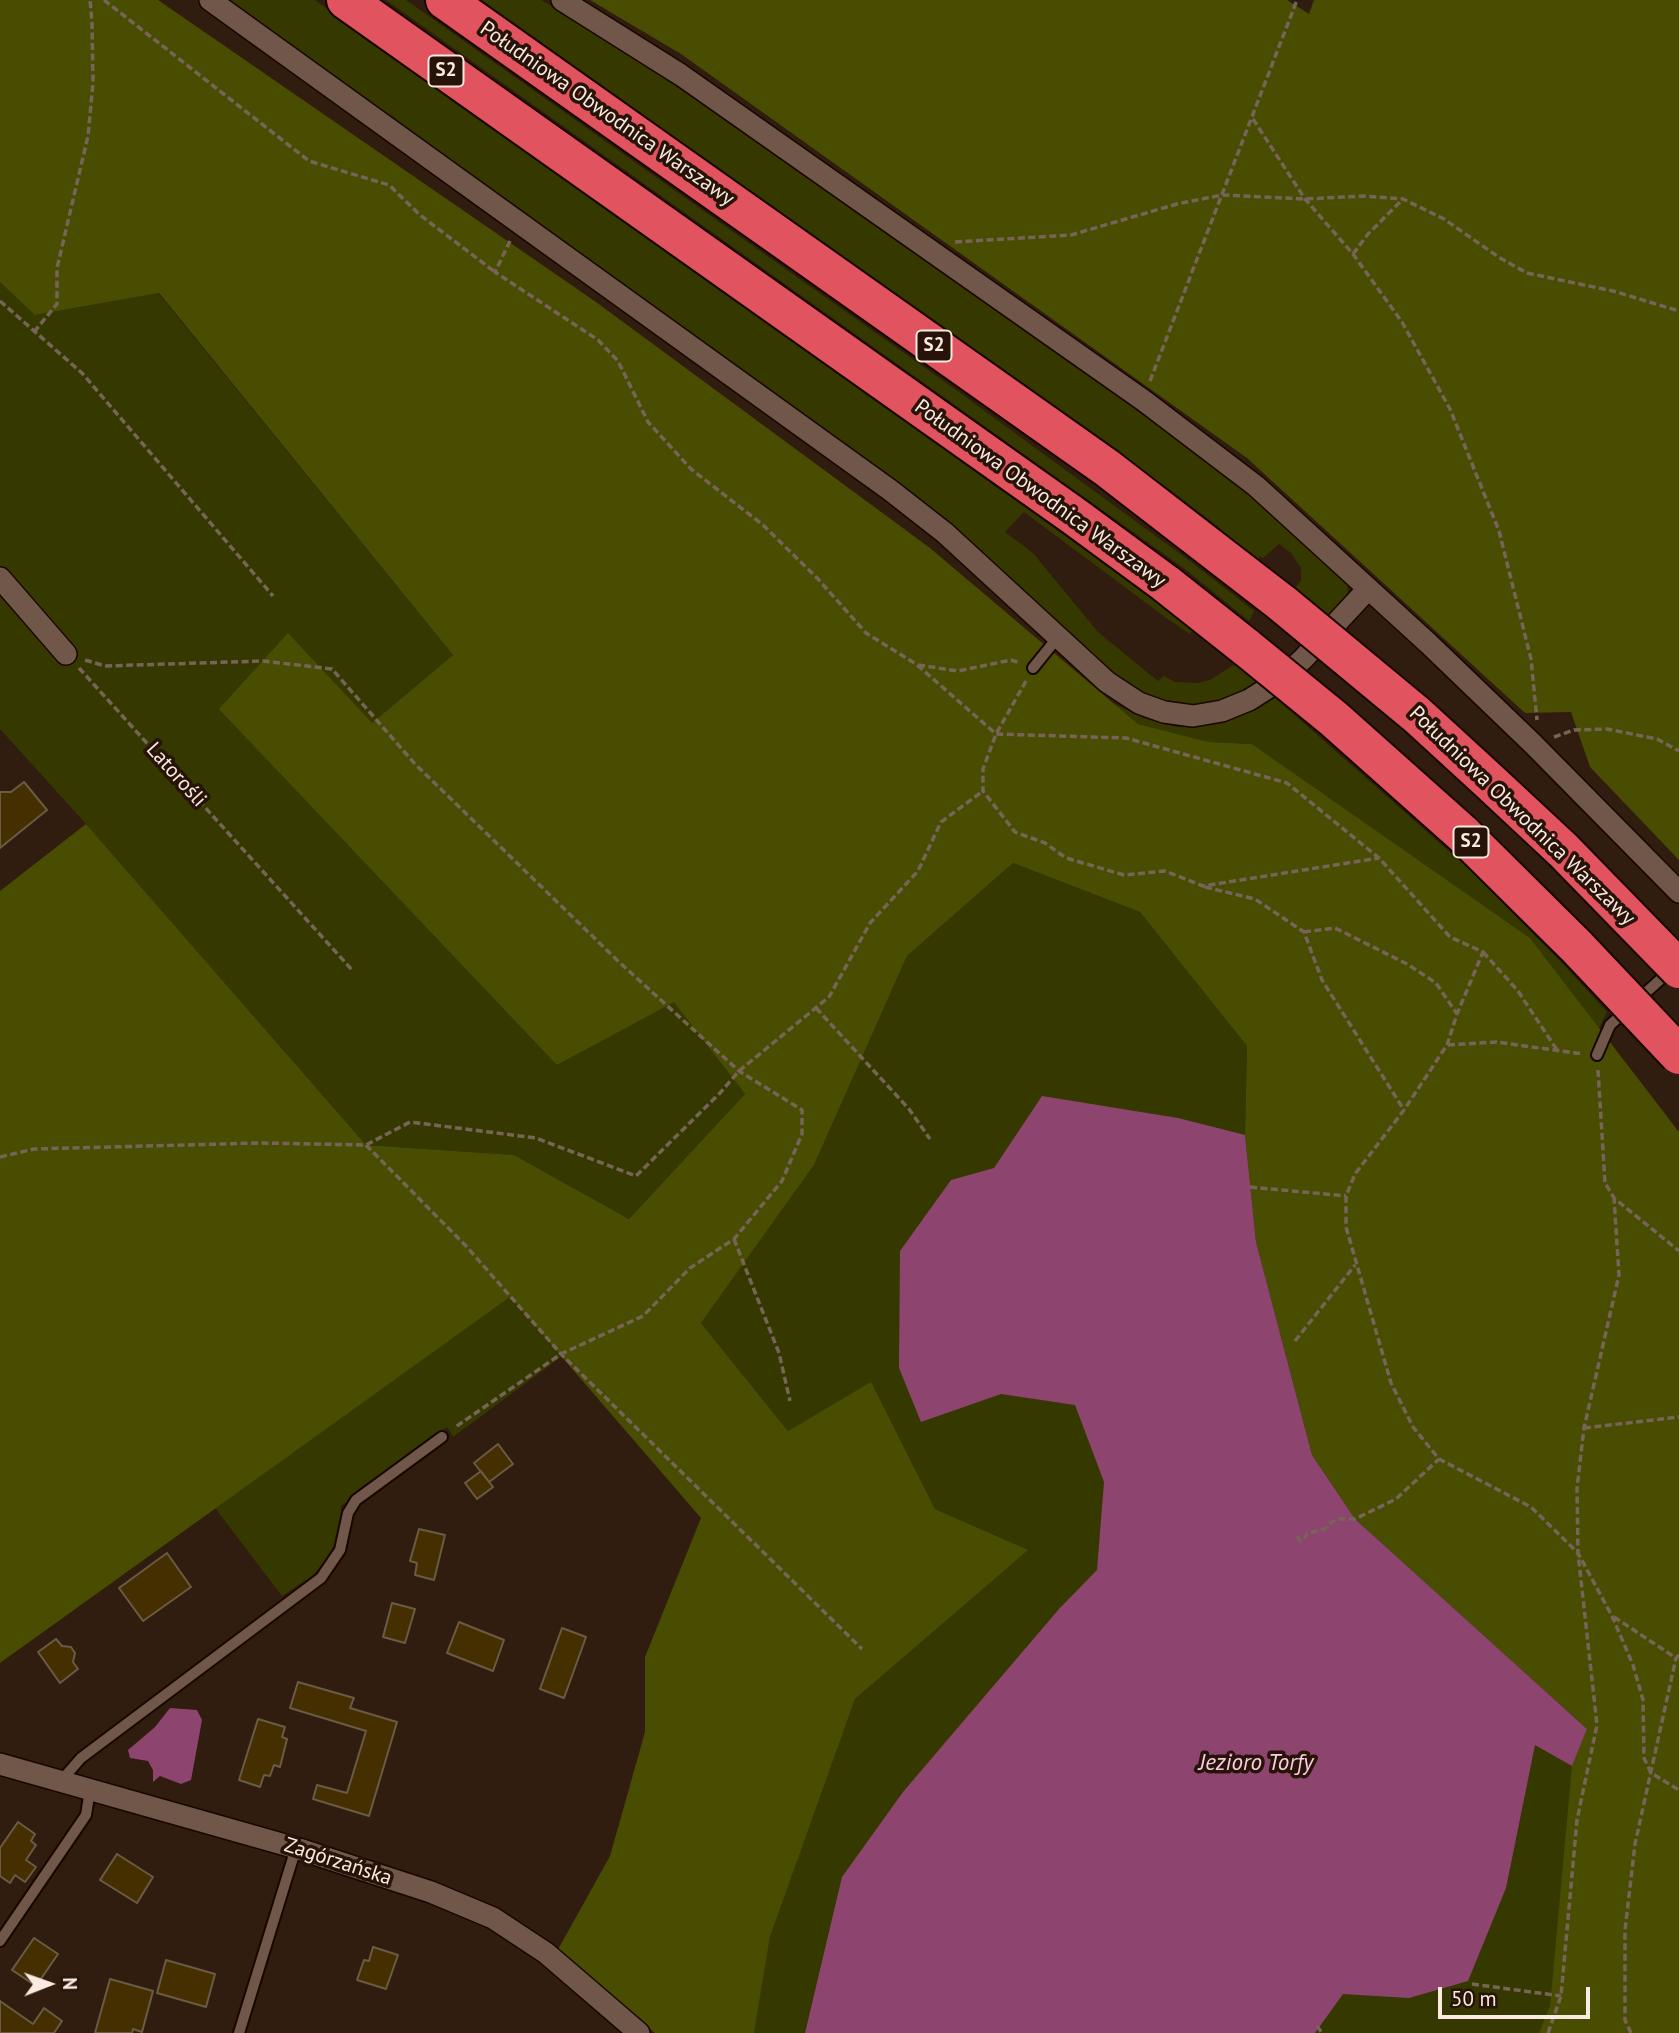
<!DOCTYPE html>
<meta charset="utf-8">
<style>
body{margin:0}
#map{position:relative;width:1679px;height:2033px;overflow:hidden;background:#311c10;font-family:"PT Sans",sans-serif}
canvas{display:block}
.north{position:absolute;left:14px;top:1949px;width:70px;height:70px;-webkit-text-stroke:5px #271307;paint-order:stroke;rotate:89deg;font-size:19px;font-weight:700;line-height:28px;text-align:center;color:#f9eae2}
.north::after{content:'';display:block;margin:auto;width:24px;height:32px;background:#f9eae2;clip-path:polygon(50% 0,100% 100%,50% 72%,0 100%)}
.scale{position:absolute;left:1438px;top:1987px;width:152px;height:32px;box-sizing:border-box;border:4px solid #f9eae2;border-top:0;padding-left:9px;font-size:21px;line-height:24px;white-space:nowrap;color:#f9eae2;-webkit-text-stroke:5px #271307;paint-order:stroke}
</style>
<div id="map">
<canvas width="1679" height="2033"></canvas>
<div class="north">N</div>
<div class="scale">50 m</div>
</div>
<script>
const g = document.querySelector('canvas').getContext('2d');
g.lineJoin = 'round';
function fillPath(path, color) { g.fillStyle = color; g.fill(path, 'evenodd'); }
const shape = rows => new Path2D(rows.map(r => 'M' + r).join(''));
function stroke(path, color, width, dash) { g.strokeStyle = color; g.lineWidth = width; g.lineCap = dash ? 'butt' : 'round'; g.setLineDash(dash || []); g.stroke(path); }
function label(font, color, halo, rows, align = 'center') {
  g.font = font + ' "PT Sans",sans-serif'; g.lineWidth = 7; g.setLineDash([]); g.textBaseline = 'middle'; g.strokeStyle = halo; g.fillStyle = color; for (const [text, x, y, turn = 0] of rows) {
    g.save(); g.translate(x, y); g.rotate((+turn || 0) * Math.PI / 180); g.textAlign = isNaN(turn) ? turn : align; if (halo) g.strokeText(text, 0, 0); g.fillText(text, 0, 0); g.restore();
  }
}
fillPath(shape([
 [223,0,315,0,1194,628,1190,634,1169,620,1024,512,1005,532,1033,553,1098,632,1158,681,1164,676,1175,682,1198,683,1210,680,1235,664,1258,683,1234,697,1204,704,1177,704,1154,699,1129,687,1101,666,1059,628],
 [386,0,406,0,952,387,1190,561,1254,611,1249,621,1185,569],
 [482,0,541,0,599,32,1220,469,1286,524,1347,580,1348,594,1345,599,1329,616,1294,590,1301,580,1301,568,1291,553,1279,544,1263,558,1260,556,1257,562,1216,525,1169,489],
 [0,282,36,315,158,293,453,655,372,723,557,1065,674,1001,745,1094,629,1219,514,1155,366,1145,86,824,0,729],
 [1272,695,1468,868,1564,965,1607,1012,1599,1028,1530,938,1252,744,1209,742,1138,724,1113,703,1143,718,1177,727,1200,726,1226,721,1249,711],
 [1013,863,1140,912,1247,1046,1245,1135,1256,1242,1312,1455,1355,1519,1587,1729,1605,2033,754,2033,770,1937,855,1699,1027,1550,935,1509,871,1383,788,1431,701,1323,814,1165,907,956],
 [510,1297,561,1357,453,1437,447,1427,341,1506,340,1530,331,1555,312,1576,282,1596,215,1508]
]), '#353900');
fillPath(shape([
 [0,0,158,0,596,302,930,548,1138,724,1209,742,1252,744,1530,938,1679,1132,1679,2033,1539,2033,1550,2006,1572,1766,1587,1729,1355,1519,1312,1455,1256,1242,1245,1135,1247,1046,1140,912,1013,863,907,956,814,1165,701,1323,788,1431,871,1382,935,1509,1028,1550,855,1699,770,1937,754,2033,655,2033,556,1953,610,1856,645,1732,645,1657,701,1518,510,1297,0,1663,0,891,86,824,366,1145,514,1155,629,1219,745,1094,674,1002,557,1065,219,709,288,633,372,723,453,655,159,293,35,315,0,282],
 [590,0,1287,0,1309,14,1314,0,1679,0,1679,860,1590,767,1571,712,1525,713,1247,458,681,54]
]), '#484d01');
fillPath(shape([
 [1042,1096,1178,1118,1245,1135,1256,1242,1312,1455,1355,1519,1587,1729,1572,1766,1535,1745,1506,1888,1468,1981,1409,1998,1343,1994,1315,2033,805,2033,842,1877,903,1792,1059,1609,1097,1570,1104,1482,1075,1405,1001,1394,921,1422,899,1368,900,1251,951,1180,994,1168],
 [170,1708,197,1710,202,1720,191,1780,181,1784,160,1776,153,1782,153,1770,148,1761,130,1758,128,1750,155,1727]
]), '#8d446e');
const building = shape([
 [24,782,47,810,0,848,0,792,11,792,24,782],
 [498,1444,513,1464,489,1482,474,1463,498,1444],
 [481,1471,493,1487,477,1499,465,1483,481,1471],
 [419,1529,445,1535,434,1580,415,1575,417,1563,410,1561,419,1529],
 [167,1553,191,1587,143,1621,119,1588,167,1553],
 [392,1603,415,1609,405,1643,383,1637,392,1603],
 [459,1622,504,1640,493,1671,447,1653,459,1622],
 [562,1628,586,1637,564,1698,540,1689,562,1628],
 [56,1639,62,1646,71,1647,75,1653,73,1662,78,1669,60,1683,38,1652,56,1639],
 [298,1682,354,1698,350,1708,397,1722,369,1816,313,1799,317,1785,347,1793,366,1731,290,1708,298,1682],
 [258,1719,285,1727,282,1737,287,1739,280,1767,274,1765,270,1776,264,1775,260,1787,239,1780,258,1719],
 [18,1822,35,1834,31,1841,36,1845,26,1860,36,1867,25,1882,15,1875,10,1883,0,1876,0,1848,18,1822],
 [117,1854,153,1877,137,1903,100,1880,117,1854],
 [34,1938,58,1954,36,1986,12,1970,34,1938],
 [373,1947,398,1955,386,1989,357,1980,364,1960,369,1961,373,1947],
 [166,1960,215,1974,206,2007,157,1993,166,1960],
 [110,1979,153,1991,142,2032,133,2029,132,2033,95,2033,110,1979],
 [0,2001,33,2024,44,2008,62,2021,54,2033,0,2033,0,2001]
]);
fillPath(building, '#452f00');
stroke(building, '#695b44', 2);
const service = shape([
 [1033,668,1058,637],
 [1597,1055,1610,1025,1672,969],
 [60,1782,81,1758,321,1578,340,1550,348,1513,356,1500,442,1437],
 [0,1941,86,1815,90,1790],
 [239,2033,296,1848]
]);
const minor = shape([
 [210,0,890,490,945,533,1107,682,1139,703,1164,712,1193,716,1222,711,1249,700,1279,681,1303,659,1368,589],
 [562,0,681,75,1143,400,1256,486,1429,644,1533,744,1679,892],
 [0,578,66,654],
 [0,1764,296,1848,431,1892,493,1918,546,1953,639,2033]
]);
const motorway = shape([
 [346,0,1074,516,1165,583,1247,648],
 [445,0,1107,468,1283,604]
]);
stroke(service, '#180600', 14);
stroke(minor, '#180600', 24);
stroke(motorway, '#180600', 42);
stroke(shape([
 [104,0,309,161,389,185,420,215,495,272],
 [1253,119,1305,199,1353,254,1402,322,1450,409,1499,531,1531,659,1537,720],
 [510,241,495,272,598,340,618,361,648,422,691,469,763,525,818,579,866,633,916,664,996,734,1126,738,1287,783,1379,858,1450,937,1483,952,1457,1014,1447,1045,1404,1110,1355,1174,1346,1196,1346,1227,1391,1383,1413,1427,1439,1459,1531,1507,1578,1553,1612,1616,1633,1665,1643,1700,1644,1758,1651,1773,1679,1790],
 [955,242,1071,235,1177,204,1222,195,1305,199,1363,196,1403,199,1444,219,1500,258,1527,273,1613,291,1679,311],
 [1353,254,1368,234,1403,199],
 [0,301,82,373,273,596],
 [34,332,57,304,57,268,88,136,93,83,92,22,90,0],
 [1150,381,1297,0],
 [85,660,105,666,263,661,332,669,415,764,619,962,739,1071,802,1110,802,1134,782,1181,734,1239,690,1268,643,1316,561,1354,454,1428],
 [918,665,958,671,1011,660,1020,663],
 [79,668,353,971],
 [1026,681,996,734,983,769,983,791,1015,832,1045,843,1066,858,1124,875,1165,871,1203,886,1379,858],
 [1554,737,1574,730,1607,729,1657,739,1679,751],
 [1205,887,1255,899,1304,932,1322,980,1404,1110],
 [1304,932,1335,928,1407,964,1436,983,1457,1014],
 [1483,952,1518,991,1557,1050],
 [816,1008,909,1109,930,1139],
 [1448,1045,1496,1042,1583,1054],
 [1598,1070,1605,1183,1614,1198,1679,1251],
 [366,1145,466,1246,561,1354,862,1649],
 [0,1157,34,1149,260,1143,366,1145,410,1122,536,1138,636,1176,720,1093,739,1071,829,997,870,923,918,871,941,822,983,791],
 [1250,1187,1346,1196],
 [734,1239,779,1353,790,1401],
 [1295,1341,1355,1265],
 [1584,1428,1679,1417],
 [1297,1536,1300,1541,1305,1538,1307,1533,1324,1529,1336,1519,1355,1519,1396,1499,1439,1459],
 [1614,1617,1676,1658,1679,1655],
 [1472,1984,1561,1996],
 [1317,2026,1322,2033],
 [1548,2033,1561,1996,1577,1820,1597,1725,1578,1553,1577,1488,1584,1428,1619,1275,1614,1198],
 [1631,2033,1625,2020,1625,1930,1635,1844,1676,1658]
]), '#776459', 3.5, [7, 3.5]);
stroke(service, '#705749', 10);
stroke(minor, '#705749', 21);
stroke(motorway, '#e25360', 38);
const motorwayBridge = shape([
 [1283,604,1417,715,1489,781,1563,850,1679,969],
 [1247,648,1334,719,1463,834,1577,947,1679,1055]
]);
stroke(motorwayBridge, '#180600', 42, []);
stroke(motorwayBridge, '#e25360', 38);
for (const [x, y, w] of [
 [446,71,35],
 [934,346,35],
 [1471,842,35]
]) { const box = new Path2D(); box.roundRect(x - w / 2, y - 15.5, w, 31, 5); g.fillStyle = '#271307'; g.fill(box); stroke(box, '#f9eae2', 2); }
label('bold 19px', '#f9eae2', null, [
 ["S2",446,71],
 ["S2",934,346],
 ["S2",1471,842]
]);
label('21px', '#f9eae2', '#271307', [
 ["Południowa Obwodnica Warszawy",607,114,35],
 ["Południowa Obwodnica Warszawy",1040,494,36],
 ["Latorośli",176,775,48],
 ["Południowa Obwodnica Warszawy",1522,816,44],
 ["Zagórzańska",338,1862,18]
]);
label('italic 23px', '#f8cce2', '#271307', [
 ["Jezioro Torfy",1256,1763]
]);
</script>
